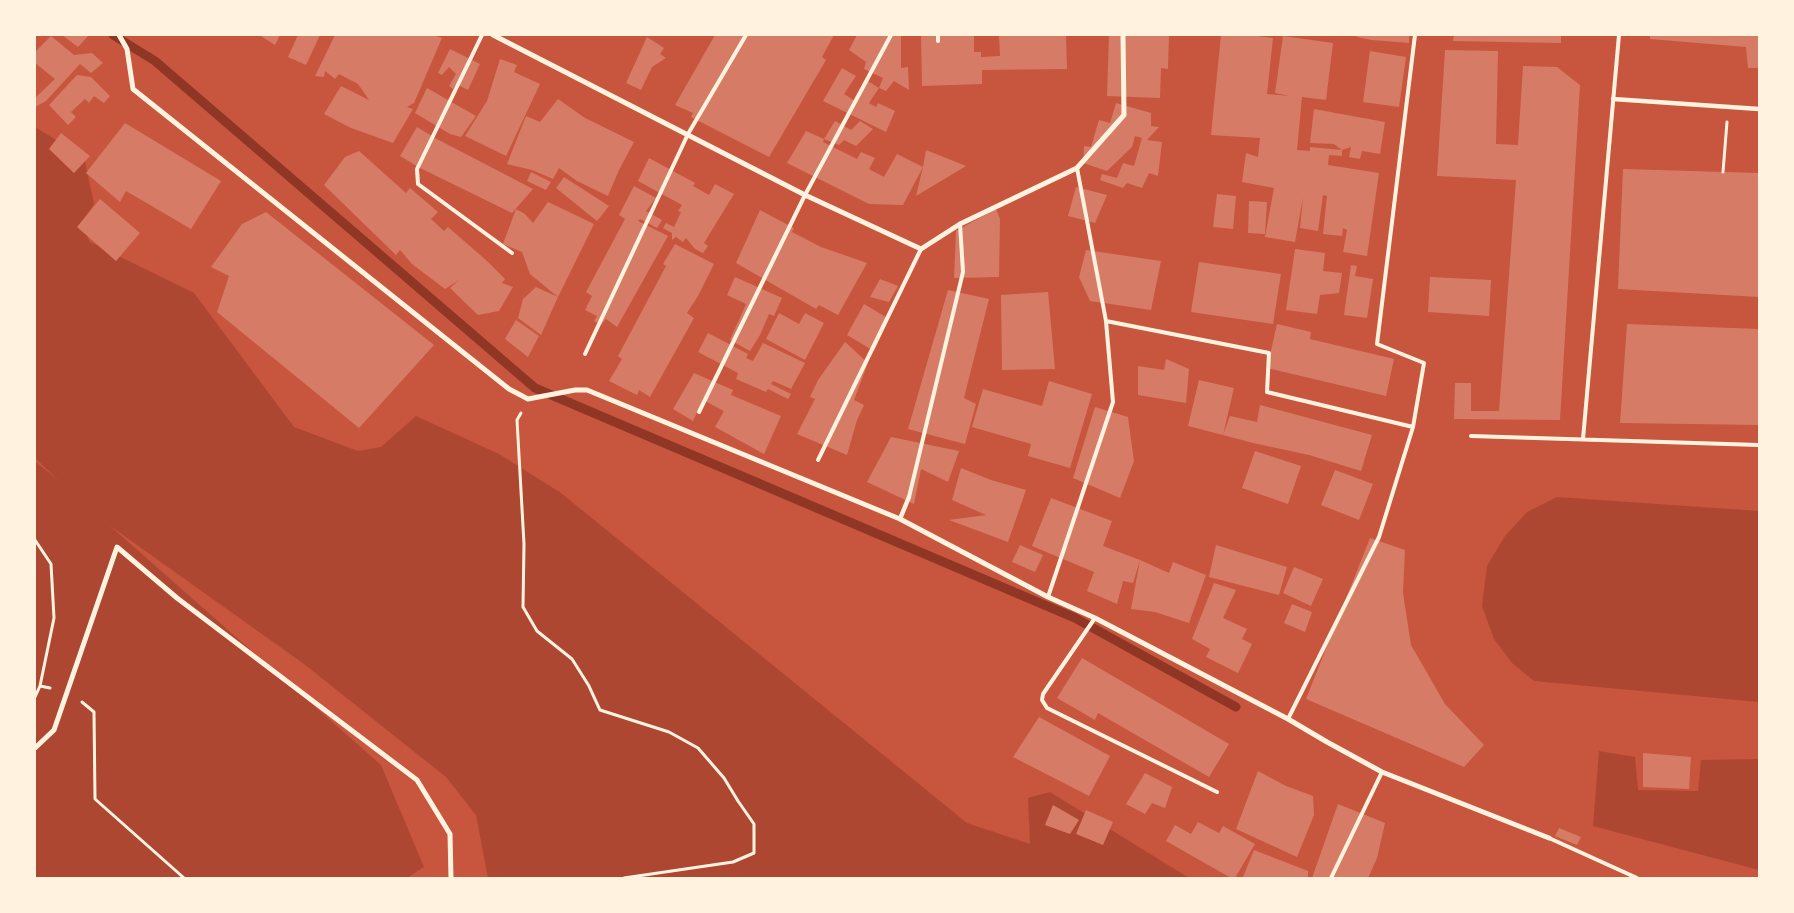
<!DOCTYPE html>
<style>
body{margin:0}
#map{position:relative;width:1794px;height:913px;overflow:hidden;background:#c8553d;font-family:"Alegreya Sans",sans-serif}
canvas{display:block}
.frame{position:absolute;inset:0;border:36px solid #fff3e0;pointer-events:none}
</style>
<div id="map">
<canvas width="1794" height="913"></canvas>
<div class="frame"></div>
</div>
<script>
const g = document.querySelector('canvas').getContext('2d');
g.lineJoin = 'round';
function fillPath(path, color) { g.fillStyle = color; g.fill(path, 'evenodd'); }
const shape = rows => new Path2D(rows.map(r => 'M' + r).join(''));
function stroke(path, color, width, dash) { g.strokeStyle = color; g.lineWidth = width; g.lineCap = dash ? 'butt' : 'round'; g.setLineDash(dash || []); g.stroke(path); }
fillPath(shape([
 [35,127,84,157,94,204,81,223,90,242,194,293,294,427,358,451,381,447,416,416,499,454,561,493,967,823,1030,844,1028,798,1050,792,1189,878,488,878,476,815,446,777,304,664,109,525,381,765,424,867,407,878,35,878,35,461,60,482,35,458],
 [1557,497,1759,511,1759,702,1534,681,1512,663,1494,639,1482,606,1487,566,1505,536,1527,512],
 [1599,751,1635,757,1638,790,1698,791,1701,760,1759,759,1759,870,1593,826]
]), '#ae4732');
stroke(shape([
 [113,35,155,61,535,388,1075,618,1236,707]
]), '#8f3625', 9);
fillPath(shape([
 [62,35,89,35,78,47],
 [261,35,280,35,275,45,261,36],
 [298,35,320,35,306,65,288,57],
 [335,35,433,35,442,38,414,103,407,107,413,109,393,143,351,128,324,114,341,86,369,100,358,84,339,74,335,79,325,71,324,77,315,76],
 [715,35,834,35,822,57,826,60,769,157,691,117,693,113,675,105],
 [857,35,901,35,901,68,908,67,909,90,894,81,886,91,879,88,883,78,864,69,866,62,849,50],
 [921,35,974,35,974,52,981,52,981,57,1000,56,999,35,1066,35,1067,69,982,70,982,84,922,86],
 [1109,35,1169,35,1168,69,1161,68,1160,98,1107,96],
 [1221,35,1250,35,1273,38,1267,94,1290,96,1275,93,1283,36,1333,43,1326,100,1302,97,1297,150,1310,151,1310,147,1342,150,1334,144,1310,143,1314,109,1385,122,1380,154,1362,151,1360,159,1349,157,1351,147,1342,150,1342,156,1329,155,1328,165,1379,173,1367,256,1343,252,1347,230,1343,228,1342,236,1323,234,1327,196,1323,195,1318,231,1300,228,1303,197,1295,242,1265,237,1274,188,1242,182,1246,153,1258,157,1260,138,1211,135],
 [1356,35,1409,35,1409,43,1372,40,1357,37],
 [1454,35,1561,35,1561,43,1453,41],
 [1650,35,1759,35,1759,68,1748,68,1746,47,1650,39],
 [51,36,74,55,92,53,103,63,91,73,80,64,46,101,35,107,35,98,55,79,35,63,35,52],
 [647,37,664,48,660,54,666,58,652,67,641,90,626,83],
 [450,49,480,64,468,90,456,84,453,89,449,86,456,74,449,67,442,75,438,73],
 [1445,50,1498,51,1496,144,1518,145,1523,66,1557,67,1580,85,1560,420,1454,419,1455,383,1471,383,1471,411,1499,411,1516,180,1437,176],
 [1370,51,1406,57,1399,107,1363,102],
 [500,59,517,65,514,72,540,84,506,156,465,136,487,101],
 [842,68,856,76,844,94,855,101,866,80,879,88,869,103,876,107,878,103,895,111,886,132,823,101],
 [77,75,91,77,110,96,104,103,94,96,89,103,85,99,71,112,76,117,68,125,49,105],
 [427,88,476,116,461,137,450,134,415,113],
 [558,99,585,118,634,142,619,170,608,196,577,181,559,168,553,179,532,170,507,164,526,116,540,122],
 [1116,103,1151,113,1151,126,1159,127,1147,140,1162,142,1158,176,1149,173,1142,188,1127,183,1123,188,1100,180,1102,174,1117,178,1123,163,1134,166,1142,138,1135,136,1132,147,1107,171,1083,163,1084,146,1091,147,1099,120,1110,123],
 [835,121,851,130,860,121,873,129,856,146,844,140,839,145,824,139],
 [125,123,221,181,191,229,126,191,120,202,86,173],
 [417,127,435,138,533,189,512,213,420,168,400,156],
 [806,131,824,139,823,142,857,159,861,152,875,158,869,169,884,177,897,154,923,167,926,150,966,166,916,196,923,167,903,205,869,204,787,163],
 [61,133,90,156,74,173,49,149],
 [359,151,406,193,410,188,438,212,431,219,444,231,448,227,487,261,505,279,502,283,513,287,499,311,478,315,450,288,459,280,445,289,412,264,400,250,396,255,324,185,345,157],
 [649,158,695,183,693,186,709,195,715,184,734,194,704,243,708,246,703,253,695,249,686,238,683,242,676,237,672,240,672,233,663,228,666,223,674,227,681,212,678,211,682,205,638,181],
 [1623,169,1759,173,1759,297,1618,289],
 [531,172,551,182,546,190,527,181],
 [564,177,609,206,597,221,556,188],
 [634,186,656,198,646,211,662,220,657,228,640,219,638,221,668,236,617,327,606,319,601,325,594,321,597,316,585,310,592,296,586,292,625,219,619,215],
 [1076,187,1107,195,1095,223,1068,216],
 [1217,194,1236,196,1233,229,1213,227],
 [100,199,140,233,116,261,77,227],
 [1249,201,1267,202,1265,234,1248,233],
 [548,202,594,224,558,297,530,274,522,252,503,244,516,209,525,214,533,223],
 [996,209,1000,219,999,277,954,278,956,231],
 [760,210,794,228,792,232,821,247,867,263,838,315,819,305,816,309,736,263],
 [266,212,434,345,359,428,217,312,229,276,211,267,242,224],
 [675,244,714,264,698,296,687,313,694,318,650,397,639,390,637,395,609,381,622,359,618,356,666,266,663,264],
 [1295,249,1325,253,1323,271,1342,273,1339,293,1320,295,1317,314,1286,310],
 [1086,250,1161,261,1151,310,1090,301,1079,277],
 [1199,262,1281,274,1273,324,1191,312],
 [1351,265,1357,266,1355,276,1373,279,1367,318,1344,315],
 [735,277,782,298,774,316,769,314,760,335,750,351,730,340,746,304,727,295],
 [1430,277,1491,280,1489,316,1428,312],
 [880,279,898,286,889,302,870,297],
 [536,287,558,297,541,335,518,318,523,299],
 [948,290,989,299,964,398,976,404,965,444,908,429],
 [1048,292,1055,369,1002,370,1001,295],
 [864,304,889,319,874,351,847,335],
 [779,313,799,324,805,313,824,323,805,360,766,339],
 [516,320,539,336,528,357,505,339],
 [1277,324,1311,332,1310,339,1394,359,1386,396,1267,368],
 [1627,324,1759,329,1759,425,1620,423],
 [708,333,748,354,746,358,753,361,763,343,805,363,791,389,773,381,771,384,791,394,788,399,768,389,766,392,736,379,738,373,698,352],
 [845,342,868,363,854,400,864,405,857,420,847,455,797,434,815,399,810,397,818,380],
 [1166,359,1189,369,1186,403,1138,395,1138,366,1164,370],
 [694,373,733,390,731,395,781,416,764,454,715,427,724,411,703,400,693,421,673,409],
 [1199,380,1234,388,1223,435,1188,426],
 [1049,381,1092,394,1070,468,1028,456,1031,444,972,427,983,389,1042,406],
 [1260,405,1372,435,1361,471,1309,455,1253,443,1223,435,1230,416,1257,422],
 [1095,407,1128,417,1134,461,1120,498,1073,478],
 [891,437,959,451,948,482,921,469,914,504,867,482],
 [1255,451,1301,466,1288,504,1242,488],
 [961,468,991,480,1026,490,1008,542,949,520,986,515,952,500],
 [1335,470,1373,484,1359,520,1321,505],
 [1051,498,1112,521,1103,546,1140,560,1169,573,1173,562,1206,575,1189,623,1155,612,1131,609,1140,560,1133,583,1123,581,1117,604,1087,591,1094,572,1032,546],
 [1370,538,1405,550,1403,593,1411,645,1445,704,1484,745,1464,767,1306,699],
 [1020,545,1043,555,1035,572,1012,562],
 [1216,545,1287,567,1279,595,1209,577],
 [1294,567,1323,579,1311,606,1283,593],
 [1214,583,1236,590,1223,618,1247,629,1242,639,1252,644,1238,673,1206,657,1210,649,1192,639],
 [1292,604,1312,612,1305,632,1284,623],
 [1082,658,1229,744,1209,777,1098,713,1095,720,1057,698],
 [1039,717,1110,756,1089,796,1013,757],
 [1643,753,1691,757,1689,789,1643,787],
 [1258,771,1286,786,1313,796,1314,815,1297,857,1236,829],
 [1145,773,1172,787,1165,808,1152,803,1145,814,1126,804],
 [1338,804,1385,823,1377,858,1368,878,1312,878],
 [1053,805,1079,820,1070,834,1045,825],
 [1086,810,1113,822,1103,845,1076,834],
 [1198,822,1219,833,1223,826,1255,844,1235,878,1231,878,1166,841,1175,825,1191,834],
 [1559,828,1581,837,1577,845,1555,836],
 [1254,850,1308,871,1308,878,1243,877]
]), '#d67c66');
stroke(shape([
 [1723,172,1727,122],
 [521,413,517,420,524,544,523,607,537,631,572,659,589,686,600,710,669,732,698,748,724,778,738,801,754,824,754,853,733,862,624,878],
 [35,540,51,564,54,618,40,686],
 [35,697,40,686,50,688],
 [82,702,94,712,95,799,184,878]
]), '#fff3e0', 3);
stroke(shape([
 [482,35,417,169,418,184,512,253],
 [938,35,938,41],
 [1106,321,1269,353,1267,392,1413,427],
 [585,354,688,134,746,35],
 [699,412,805,195,891,35],
 [1471,436,1759,445],
 [1583,439,1619,35],
 [818,460,921,249],
 [909,497,963,272,960,224],
 [1048,597,1113,402,1106,321,1077,168],
 [1095,618,1043,694,1042,700,1047,708,1217,792],
 [1288,719,1379,537,1413,427,1424,363,1377,344,1415,35],
 [1549,838,1637,878],
 [1331,878,1382,772]
]), '#fff3e0', 4);
stroke(shape([
 [1613,99,1759,109],
 [900,519,909,497]
]), '#fff3e0', 4.5);
stroke(shape([
 [119,35,127,49,133,89,509,389,528,399,575,390,587,390,900,519,1048,597,1095,618,1288,719,1327,742,1382,772,1549,838],
 [493,35,805,195,921,249,960,224,1077,168,1124,115,1123,35],
 [35,748,54,730,117,547,177,598,417,780,450,834,451,878]
]), '#fff3e0', 5);
</script>
